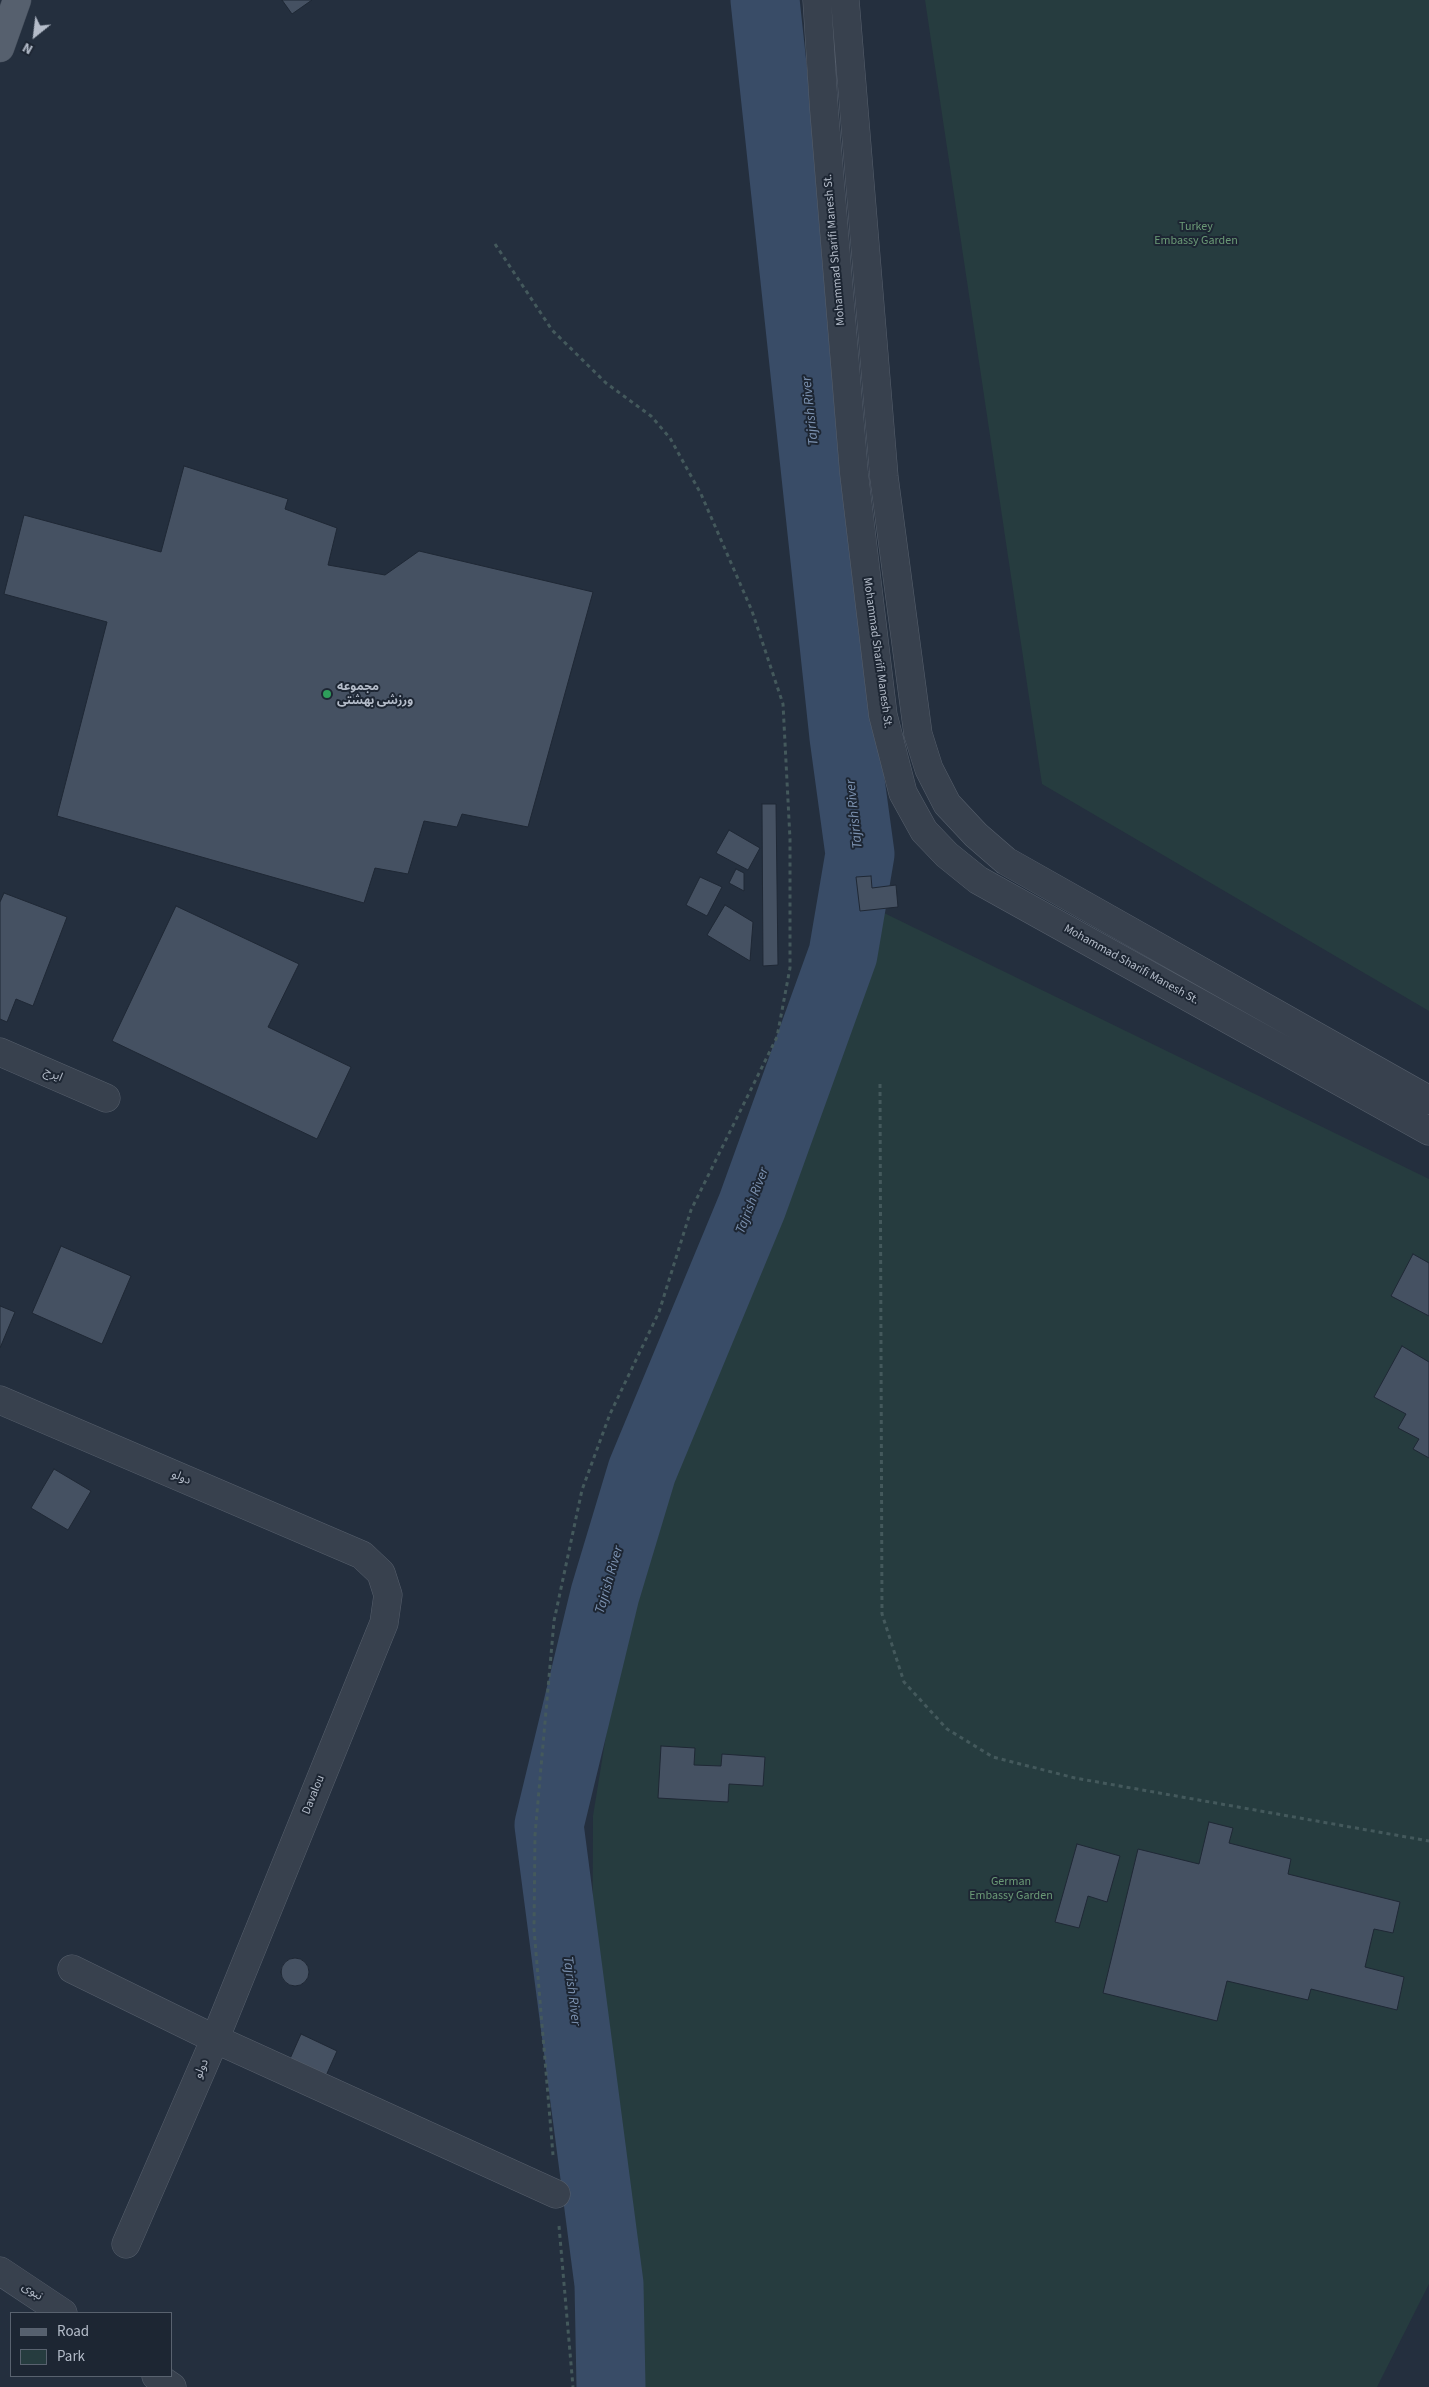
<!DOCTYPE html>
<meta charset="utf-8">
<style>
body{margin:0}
#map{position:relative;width:1429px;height:2387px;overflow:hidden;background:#242f3e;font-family:"Source Sans 3",sans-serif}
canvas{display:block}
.legend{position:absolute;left:10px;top:2312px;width:162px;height:65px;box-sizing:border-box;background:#1d2633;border:1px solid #59626f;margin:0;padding:6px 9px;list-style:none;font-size:15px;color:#b4bcc9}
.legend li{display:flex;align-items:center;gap:10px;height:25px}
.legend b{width:25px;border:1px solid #59626f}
.north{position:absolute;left:10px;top:10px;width:50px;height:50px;-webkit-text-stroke:4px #1d2633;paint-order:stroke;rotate:209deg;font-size:14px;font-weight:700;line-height:20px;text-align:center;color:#b4bcc9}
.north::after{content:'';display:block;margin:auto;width:18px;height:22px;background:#b4bcc9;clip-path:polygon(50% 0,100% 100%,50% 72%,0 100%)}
</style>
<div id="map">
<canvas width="1429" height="2387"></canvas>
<ul class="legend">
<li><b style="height:6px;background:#56606e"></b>Road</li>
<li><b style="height:14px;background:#263c3f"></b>Park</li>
</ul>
<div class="north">N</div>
</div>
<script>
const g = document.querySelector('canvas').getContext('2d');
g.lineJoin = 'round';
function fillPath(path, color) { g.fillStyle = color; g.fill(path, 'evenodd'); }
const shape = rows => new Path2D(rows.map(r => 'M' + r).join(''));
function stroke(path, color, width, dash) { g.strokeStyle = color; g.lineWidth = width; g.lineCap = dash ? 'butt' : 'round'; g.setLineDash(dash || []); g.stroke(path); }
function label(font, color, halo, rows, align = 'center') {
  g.font = font + ' "Source Sans 3","Noto Sans Arabic",sans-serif'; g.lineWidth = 4; g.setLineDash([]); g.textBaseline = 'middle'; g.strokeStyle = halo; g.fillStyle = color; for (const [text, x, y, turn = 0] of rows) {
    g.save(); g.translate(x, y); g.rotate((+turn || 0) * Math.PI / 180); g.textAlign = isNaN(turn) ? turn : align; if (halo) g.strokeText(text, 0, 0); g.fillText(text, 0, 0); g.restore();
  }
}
fillPath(shape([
 [925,0,1429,0,1429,1011,1042,784],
 [880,911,1429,1179,1429,2284,1377,2387,634,2387,633,2277,592,2079,593,1816,632,1575,724,1318,815,1131]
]), '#263c3f');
stroke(shape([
 [611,2387,609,2284,549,1825,605,1594,642,1471,752,1206,843,954,860,854,844,737,765,0]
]), '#394c67', 69);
const building = shape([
 [282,0,312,0,292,14,282,0],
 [184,466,288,499,285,509,337,528,328,565,385,575,419,551,593,592,528,827,462,814,457,827,424,821,408,874,375,868,364,903,57,816,107,622,4,594,24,515,161,552,184,466],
 [762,804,776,804,778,965,763,966,762,804],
 [729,830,760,848,748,870,716,853,729,830],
 [736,869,744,873,744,891,729,883,736,869],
 [871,876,872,888,896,885,898,907,860,911,856,877,871,876],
 [700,877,722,887,707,916,686,905,700,877],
 [4,893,67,917,33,1006,16,999,7,1022,0,1019,0,902,4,893],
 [725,905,753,922,750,961,707,935,725,905],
 [176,906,299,964,268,1027,351,1067,317,1139,112,1041,176,906],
 [61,1246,131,1276,102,1344,32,1313,61,1246],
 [1413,1254,1429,1263,1429,1316,1391,1296,1413,1254],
 [0,1306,15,1312,0,1348,0,1306],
 [1402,1346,1429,1362,1429,1458,1413,1449,1419,1439,1398,1428,1406,1414,1374,1397,1402,1346],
 [54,1469,91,1491,68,1530,31,1508,54,1469],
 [661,1746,695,1748,694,1765,721,1766,722,1754,765,1757,763,1786,729,1784,728,1802,658,1798,661,1746],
 [1209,1822,1233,1828,1229,1843,1291,1859,1288,1874,1400,1902,1393,1933,1374,1929,1365,1967,1404,1977,1397,2010,1311,1989,1308,2000,1227,1981,1217,2021,1103,1993,1138,1849,1199,1864,1209,1822],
 [1077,1844,1120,1856,1107,1902,1088,1896,1079,1928,1055,1922,1077,1844],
 '281 1972a14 14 0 1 1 28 0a14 14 0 1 1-28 0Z',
 [301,2034,337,2051,325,2078,289,2061,301,2034]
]);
fillPath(building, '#455162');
stroke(building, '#1f2835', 1);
const minor = shape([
 [817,0,824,109,854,473,883,715,903,793,924,831,947,855,978,880,1429,1131],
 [845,0,884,477,918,734,929,769,947,804,976,835,1006,861,1429,1100],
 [0,1052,106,1098],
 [0,1400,362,1555,381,1573,388,1595,384,1623,215,2039,126,2244],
 [72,1969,215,2039,556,2194],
 [0,2271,63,2313],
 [156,2376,172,2387]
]);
const major = shape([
 [0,48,17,0]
]);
stroke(minor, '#565f6c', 29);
stroke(major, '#414a57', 29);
stroke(shape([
 [495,244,552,330,606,383,651,416,670,438,701,494,752,611,783,704,790,839,790,968,777,1037,691,1210,659,1312,610,1414,582,1490,554,1621,535,1835,534,1929,553,2155],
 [880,1084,882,1614,904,1682,947,1729,993,1757,1075,1778,1429,1841],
 [559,2226,573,2387]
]), '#44595c', 3, [4, 4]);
stroke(minor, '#38414e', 28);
stroke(major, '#56606e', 28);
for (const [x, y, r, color] of [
 [327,694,5,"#2e9e5b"]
]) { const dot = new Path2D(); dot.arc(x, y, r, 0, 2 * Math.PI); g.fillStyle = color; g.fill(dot); stroke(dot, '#1d2633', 2); }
label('12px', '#6b9a76', '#1d2633', [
 ["Turkey",1196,227],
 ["Embassy Garden",1196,241],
 ["German",1011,1882],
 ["Embassy Garden",1011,1896]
]);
label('12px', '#b4bcc9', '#1d2633', [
 ["Mohammad Sharifi Manesh St.",835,250,-95],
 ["Mohammad Sharifi Manesh St.",877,653,82],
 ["Mohammad Sharifi Manesh St.",1131,965,29],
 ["ایرج",53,1075,24],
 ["دولو",181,1478,23],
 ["Davalou",314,1795,-68],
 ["دولو",202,2069,-67],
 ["نبوی",32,2292,34]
]);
label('bold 12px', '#b4bcc9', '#1d2633', [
 ["مجموعه",337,687],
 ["ورزشی بهشتی",337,701]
], 'left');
label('italic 14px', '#7c92b1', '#1d2633', [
 ["Tajrish River",811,411,-96],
 ["Tajrish River",855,814,-96],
 ["Tajrish River",753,1201,-69],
 ["Tajrish River",610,1580,-74],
 ["Tajrish River",571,1991,83]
]);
</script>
